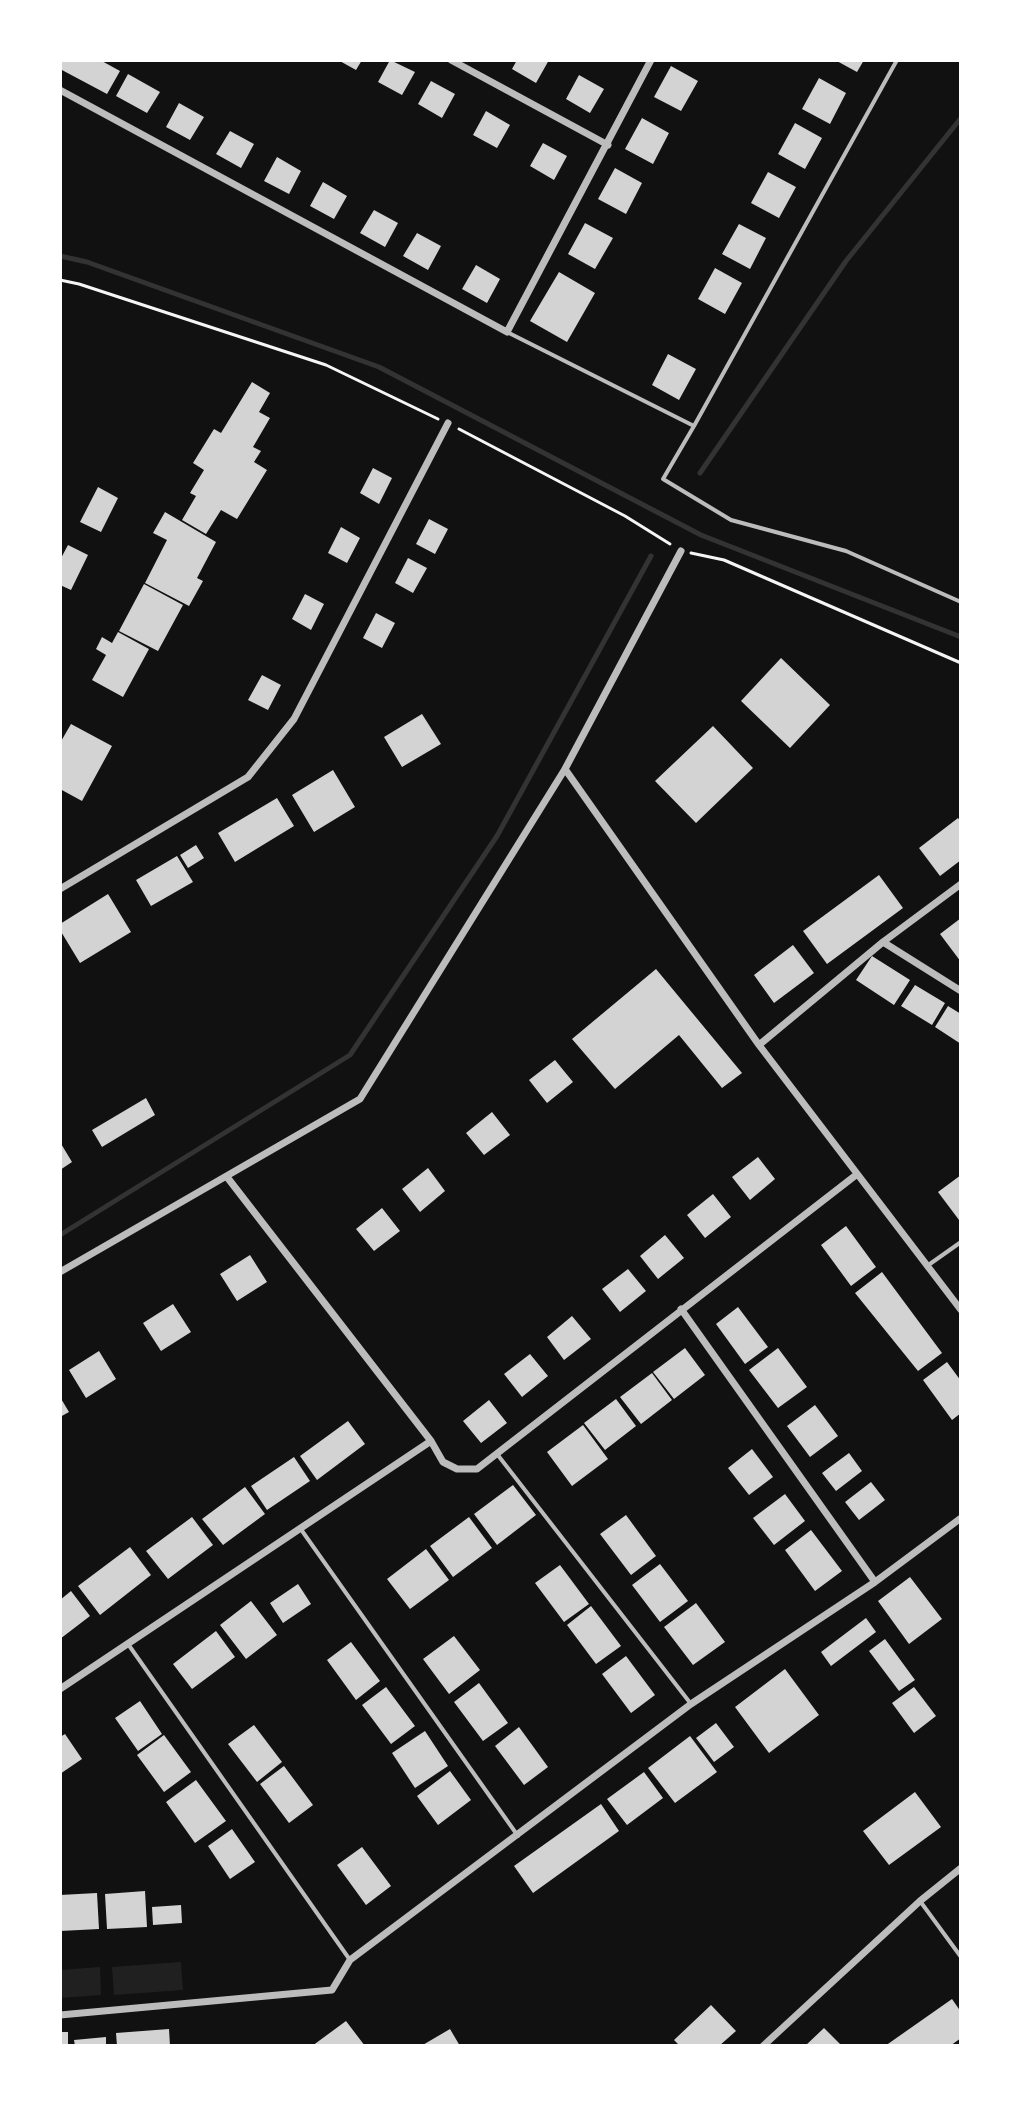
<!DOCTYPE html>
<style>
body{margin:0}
#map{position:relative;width:1021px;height:2106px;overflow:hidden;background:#111;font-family:Mulish,sans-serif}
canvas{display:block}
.frame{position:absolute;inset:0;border:62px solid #fff;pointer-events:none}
</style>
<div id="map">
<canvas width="1021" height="2106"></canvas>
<div class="frame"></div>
</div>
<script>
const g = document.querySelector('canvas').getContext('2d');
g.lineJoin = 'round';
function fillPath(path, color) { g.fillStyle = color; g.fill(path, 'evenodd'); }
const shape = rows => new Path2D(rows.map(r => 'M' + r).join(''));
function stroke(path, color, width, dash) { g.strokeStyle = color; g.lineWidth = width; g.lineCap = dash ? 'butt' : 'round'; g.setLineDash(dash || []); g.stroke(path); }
fillPath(shape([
 [181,1962,183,1990,114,1995,112,1967],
 [100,1967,101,1995,60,1998,60,1970]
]), '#202020');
stroke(shape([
 [60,256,87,262,379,367,701,535,961,637],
 [700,473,846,261,961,118],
 [60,1235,350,1055,497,836,651,556]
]), '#333', 5);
fillPath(shape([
 [60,60,100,60,120,71,107,94,60,69],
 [338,60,362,60,356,70],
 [390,60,415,72,402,95,378,82],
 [517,60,549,60,536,83,512,69],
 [835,60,864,60,857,72],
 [671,66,698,81,681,111,654,97],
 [128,74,160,92,147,113,116,96],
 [579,75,604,89,590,113,566,99],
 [819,78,846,93,830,124,802,109],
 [431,81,455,94,442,118,418,104],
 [179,103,204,117,190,140,166,127],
 [486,111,510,125,497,148,473,135],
 [642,118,669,133,653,164,625,149],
 [795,123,822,138,805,169,778,154],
 [230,131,254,144,241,168,216,154],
 [543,143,567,156,554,180,530,166],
 [277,157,301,171,289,194,264,181],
 [615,168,642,183,626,214,598,199],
 [768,172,796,187,779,218,751,203],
 [323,182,347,196,334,219,310,206],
 [374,210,398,223,385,247,360,233],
 [585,223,613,238,595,269,568,254],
 [739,224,766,238,750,269,722,254],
 [417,233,441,246,428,270,403,256],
 [476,265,500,279,487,303,462,289],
 [715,268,742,283,725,314,698,299],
 [559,272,595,293,567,342,530,321],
 [668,354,696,369,679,400,652,385],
 [252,382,270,393,259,412,270,418,253,447,261,451,254,462,267,470,237,519,221,510,206,534,182,520,196,496,190,493,204,470,193,463,214,429,221,433],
 [373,468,392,478,379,504,360,493],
 [98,487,118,498,101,532,80,522],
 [165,512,216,542,197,578,203,581,189,606,145,583,167,540,153,533],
 [429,519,448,529,435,554,416,544],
 [341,527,360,538,347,563,328,553],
 [68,545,88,555,71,590,60,585,60,560],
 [408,558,427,568,413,593,395,583],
 [144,584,183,605,158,651,119,631],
 [305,594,324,604,311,630,292,619],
 [376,613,395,623,382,648,363,638],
 [118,632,149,649,123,697,92,680,106,655,96,649,102,637,112,643],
 [781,658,830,705,790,748,741,701],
 [262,675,281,685,268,710,248,700],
 [422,714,441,744,402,767,384,737],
 [71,724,112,746,82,801,60,789,60,743],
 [713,726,753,768,696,823,655,781],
 [333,770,355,807,314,832,292,795],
 [277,798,294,826,235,862,218,833],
 [958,818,961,822,961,860,940,876,919,848],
 [196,845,204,858,188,868,180,855],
 [177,856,193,882,151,906,136,880],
 [879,875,903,908,827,964,803,931],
 [108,894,131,932,80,963,60,930,60,924],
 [961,918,961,962,940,934],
 [793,945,814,973,774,1003,754,975],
 [872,956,910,980,894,1005,856,980],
 [656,969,742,1073,722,1088,679,1035,615,1089,572,1039],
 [915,985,945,1003,932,1025,901,1006],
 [948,1006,961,1014,961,1044,935,1027],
 [555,1060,573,1082,547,1103,529,1080],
 [146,1098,155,1115,102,1147,92,1130],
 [492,1112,510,1135,484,1155,466,1133],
 [60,1142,72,1162,60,1170],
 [758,1157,775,1179,750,1200,732,1177],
 [428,1168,445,1191,420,1212,402,1189],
 [961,1175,961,1218,959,1220,938,1192],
 [713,1194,731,1217,705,1238,687,1215],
 [382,1208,400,1231,374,1251,356,1229],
 [846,1226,876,1267,851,1286,821,1245],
 [665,1235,684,1258,658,1279,640,1256],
 [250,1255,267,1282,237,1301,220,1274],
 [628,1269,646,1291,620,1312,602,1289],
 [882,1272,942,1353,918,1371,855,1293],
 [173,1304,191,1332,161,1351,143,1323],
 [738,1307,768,1347,745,1364,716,1324],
 [572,1316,591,1339,564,1360,547,1337],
 [685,1348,705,1375,674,1399,653,1372],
 [778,1348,807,1387,778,1408,749,1370],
 [99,1351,116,1379,86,1398,69,1370],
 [530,1354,548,1376,522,1397,504,1374],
 [947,1362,961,1381,961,1413,952,1420,923,1380],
 [652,1373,672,1400,641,1424,620,1397],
 [60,1397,69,1412,60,1417],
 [616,1399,636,1426,605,1450,584,1423],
 [489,1400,507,1423,481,1443,463,1421],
 [815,1405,838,1436,810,1457,787,1426],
 [348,1421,365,1444,317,1480,300,1456],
 [583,1425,608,1459,572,1486,547,1452],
 [752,1449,773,1477,749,1495,728,1468],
 [849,1453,862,1471,836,1491,822,1473],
 [294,1457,310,1481,267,1510,251,1486],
 [871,1482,885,1500,859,1520,845,1502],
 [513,1485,536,1515,497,1545,474,1514],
 [245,1487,265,1514,223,1545,202,1519],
 [785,1494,805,1521,774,1545,753,1518],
 [626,1515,656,1556,631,1575,600,1534],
 [192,1517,213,1545,168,1579,146,1551],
 [469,1517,492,1548,453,1577,430,1546],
 [811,1530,842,1571,815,1591,785,1550],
 [130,1547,151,1575,100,1615,78,1586],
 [426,1549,449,1580,410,1609,387,1579],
 [660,1564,688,1601,660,1622,632,1585],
 [560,1565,589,1604,564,1622,535,1583],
 [910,1577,942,1619,909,1644,878,1601],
 [298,1584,311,1604,283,1623,270,1603],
 [71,1591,90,1616,60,1639,60,1600],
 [251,1601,277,1635,246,1659,220,1625],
 [696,1603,725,1642,693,1665,664,1627],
 [591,1606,621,1646,596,1664,567,1625],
 [866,1618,876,1632,831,1666,821,1652],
 [216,1631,235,1657,192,1689,173,1664],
 [454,1636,480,1670,449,1694,423,1659],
 [885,1639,915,1680,899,1691,869,1651],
 [351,1642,380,1681,356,1700,327,1660],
 [626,1656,655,1695,631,1713,602,1674],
 [785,1669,819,1715,769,1753,735,1707],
 [479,1683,508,1723,483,1741,454,1702],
 [386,1687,415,1726,391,1744,362,1705],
 [914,1687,936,1716,914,1733,892,1703],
 [140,1701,162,1734,138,1751,115,1718],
 [716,1723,734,1747,714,1762,696,1738],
 [254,1725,282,1762,257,1782,228,1744],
 [519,1727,548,1767,524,1785,495,1746],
 [425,1731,448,1766,415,1788,392,1753],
 [65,1734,82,1759,60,1774,60,1737],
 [164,1735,191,1772,164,1792,137,1755],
 [690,1736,717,1772,675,1803,648,1768],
 [284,1766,313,1805,289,1823,260,1784],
 [450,1771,471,1800,438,1825,417,1796],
 [644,1772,663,1798,627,1825,607,1799],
 [196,1780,226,1821,195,1843,166,1802],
 [915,1792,941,1827,889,1865,863,1831],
 [601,1804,619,1831,533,1893,514,1866],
 [232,1829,255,1862,230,1879,208,1846],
 [362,1847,391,1886,366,1905,337,1865],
 [145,1891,147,1927,107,1929,105,1894],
 [97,1893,99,1929,60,1931,60,1895],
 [181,1905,182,1923,153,1925,152,1907],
 [952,1999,961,2012,961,2038,950,2046,885,2046],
 [711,2005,736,2031,719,2046,680,2046,674,2040],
 [346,2021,365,2046,312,2046],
 [824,2028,842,2046,805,2046],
 [169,2029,170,2046,117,2046,116,2033],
 [450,2029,460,2046,421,2046],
 [60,2032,68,2032,68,2046,60,2046],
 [106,2037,106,2046,75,2046,74,2040]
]), '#d3d3d3');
stroke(shape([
 [60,280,79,284,326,365,438,419],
 [459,429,625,516,670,544],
 [691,553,724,560,961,663]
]), '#f5f5f5', 3);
stroke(shape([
 [507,332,694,426,897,60],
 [694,426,663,479,731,520,846,551,961,602],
 [927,1266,961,1242],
 [497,1454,691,1704],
 [300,1528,518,1836],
 [128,1644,350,1960],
 [920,1901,961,1957]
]), '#bcbcbc', 4);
stroke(shape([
 [451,60,608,145],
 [60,90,507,332,651,60],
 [565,769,759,1045,961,1310],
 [60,889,248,777,294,719,448,423],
 [883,942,961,991],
 [759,1045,883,942,961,884],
 [227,1177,431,1441],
 [60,1272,360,1099,565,769,681,551],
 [681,1309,875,1582],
 [60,1689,431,1441,443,1462,457,1469,477,1469,856,1175],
 [60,2015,332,1990,350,1960,691,1704,875,1582,961,1518],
 [763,2046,920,1901,961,1868]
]), '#bcbcbc', 7);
</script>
